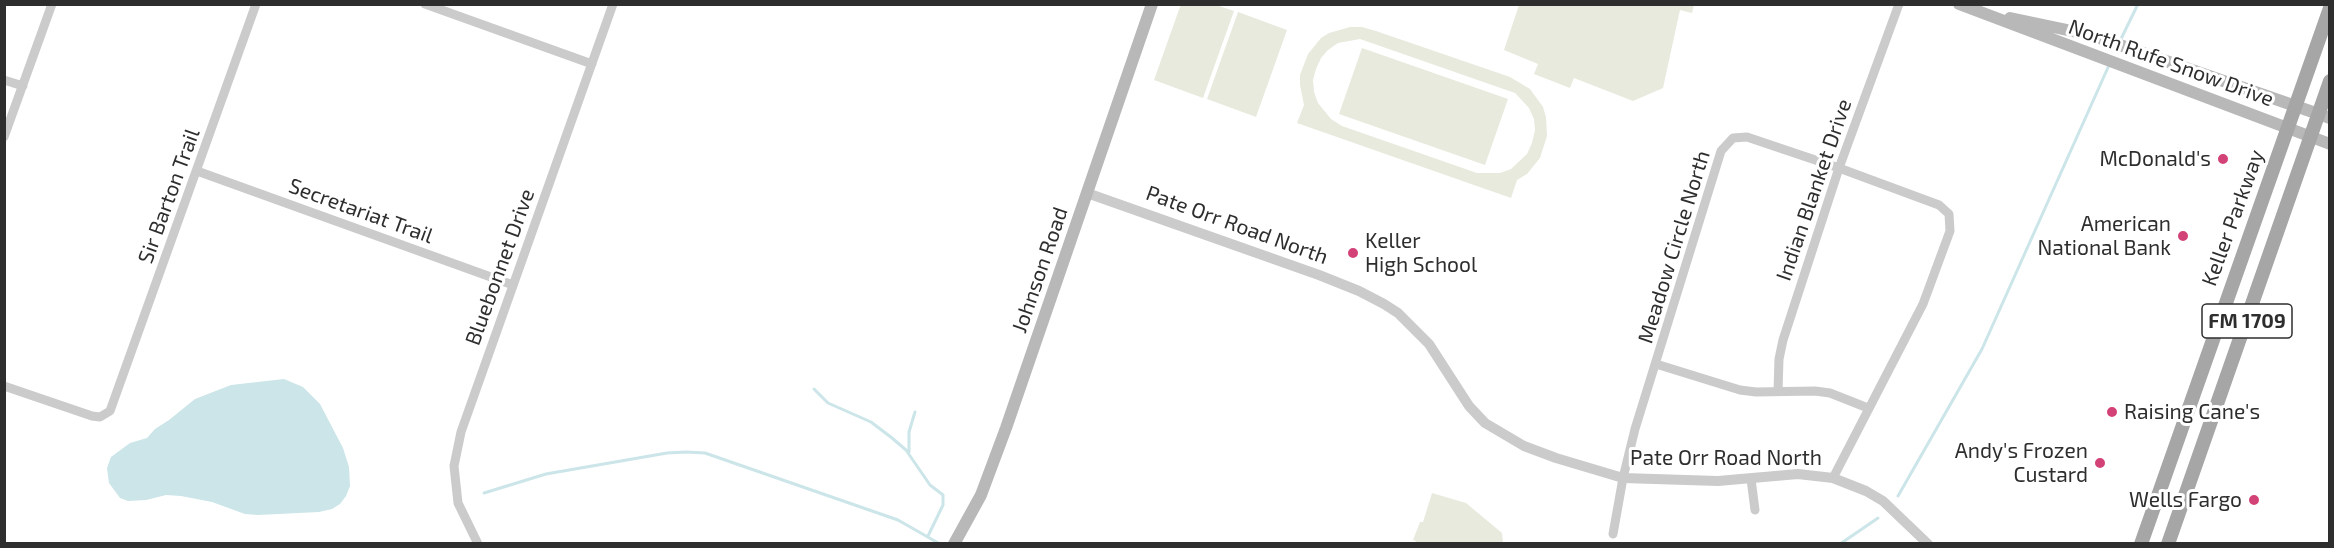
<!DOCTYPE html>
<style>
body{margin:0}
#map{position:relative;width:2334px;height:548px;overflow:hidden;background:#fff;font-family:"Exo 2",sans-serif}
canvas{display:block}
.frame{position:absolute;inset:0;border:6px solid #2e2e2e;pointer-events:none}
</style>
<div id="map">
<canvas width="2334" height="548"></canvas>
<div class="frame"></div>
</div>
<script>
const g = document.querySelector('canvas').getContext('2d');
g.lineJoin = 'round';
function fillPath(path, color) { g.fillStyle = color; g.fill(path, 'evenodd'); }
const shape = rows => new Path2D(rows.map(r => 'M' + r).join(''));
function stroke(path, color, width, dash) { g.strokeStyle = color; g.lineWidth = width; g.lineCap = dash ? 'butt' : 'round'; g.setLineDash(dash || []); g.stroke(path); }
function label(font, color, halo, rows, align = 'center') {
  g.font = font + ' "Exo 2",sans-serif'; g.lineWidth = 6; g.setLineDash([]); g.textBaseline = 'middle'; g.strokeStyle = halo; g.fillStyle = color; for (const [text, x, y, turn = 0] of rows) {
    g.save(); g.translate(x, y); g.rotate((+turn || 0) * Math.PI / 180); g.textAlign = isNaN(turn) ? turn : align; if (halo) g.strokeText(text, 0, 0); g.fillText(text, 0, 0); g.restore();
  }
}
fillPath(shape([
 [1181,4,1216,5,1234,11,1203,98,1154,80],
 [1519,5,1519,4,1694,5,1692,13,1680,10,1663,88,1633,101,1574,78,1570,88,1534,74,1538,64,1504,50],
 [1238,12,1287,30,1256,117,1207,99],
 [1350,27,1362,27,1376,31,1510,77,1530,89,1543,107,1546,117,1547,136,1540,158,1527,174,1517,180,1511,198,1297,123,1304,105,1300,85,1300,75,1308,54,1321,38,1329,33],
 [1360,39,1515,93,1529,108,1534,119,1535,130,1532,143,1527,154,1511,169,1500,173,1477,173,1342,126,1331,119,1318,103,1314,92,1313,80,1316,69,1321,58,1328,50,1338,43],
 [1362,48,1508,99,1485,165,1339,114],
 [1432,493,1466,503,1502,533,1503,543,1415,543,1416,541,1413,540,1420,522,1423,522]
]), '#e8eadd');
fillPath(shape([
 [284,379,303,387,320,404,343,448,349,467,350,486,346,496,340,504,332,509,319,512,258,515,245,514,212,502,181,496,166,495,146,500,128,501,120,498,109,483,107,468,111,457,130,443,147,438,155,429,169,420,195,399,231,385]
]), '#cbe5e8');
stroke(shape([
 [2120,41,2138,4],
 [814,389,828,403,871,422,892,438,906,450,930,485,943,495,943,505,928,536],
 [909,452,909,432,915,412],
 [484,493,546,474,667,453,686,452,705,453,898,520,940,544],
 [1898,496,1982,349,2110,63],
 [1840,544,1878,518]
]), '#cbe5e8', 3);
stroke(shape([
 [425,4,592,64],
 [4,80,23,86],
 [4,137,52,4],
 [197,171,513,285],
 [1656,364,1740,390,1756,392,1815,391,1830,393,1868,408],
 [4,386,92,416,100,417,110,411,256,4],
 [1778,391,1779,359,1783,340,1839,168,1899,4],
 [1751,479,1755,510],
 [1613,534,1623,478,1635,429,1721,151,1733,138,1747,137,1839,168,1939,205,1949,214,1950,231,1923,304,1833,478],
 [478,544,458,503,454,466,461,432,613,4]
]), '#cbcbcb', 9);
stroke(shape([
 [1087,193,1319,275,1359,291,1384,304,1398,313,1429,344,1469,406,1485,423,1524,446,1556,458,1623,478,1718,481,1798,474,1833,478,1866,491,1883,501,1928,544]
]), '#cbcbcb', 10);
stroke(shape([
 [1959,4,2330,144],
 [2010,18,2091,35,2330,118],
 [954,544,981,495,1006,428,1152,4]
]), '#b8b8b8', 12);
stroke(shape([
 [2141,544,2330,8],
 [2168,544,2330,81]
]), '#a6a6a6', 14);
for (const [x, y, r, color] of [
 [2223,159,6,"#d34277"],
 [2183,236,6,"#d34277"],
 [1353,253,6,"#d34277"],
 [2112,412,6,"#d34277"],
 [2100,463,6,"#d34277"],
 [2254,500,6,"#d34277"]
]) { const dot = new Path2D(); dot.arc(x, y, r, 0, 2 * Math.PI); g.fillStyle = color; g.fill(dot); stroke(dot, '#fff', 2); }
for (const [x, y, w] of [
 [2247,321,90]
]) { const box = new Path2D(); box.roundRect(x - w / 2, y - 17, w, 34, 4.5); g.fillStyle = '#fff'; g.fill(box); stroke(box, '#2e2e2e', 1.5); }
label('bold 20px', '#2e2e2e', null, [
 ["FM 1709",2247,321]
]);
label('21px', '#2e2e2e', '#fff', [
 ["North Rufe Snow Drive",2171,63,20],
 ["Indian Blanket Drive",1814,190,-71],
 ["Sir Barton Trail",169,196,-70],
 ["Secretariat Trail",361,211,20],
 ["Keller Parkway",2233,218,-70],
 ["Pate Orr Road North",1237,225,20],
 ["Meadow Circle North",1674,247,-73],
 ["Bluebonnet Drive",500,267,-70],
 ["Johnson Road",1040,270,-71],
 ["Pate Orr Road North",1726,458]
]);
label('21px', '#2e2e2e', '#fff', [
 ["McDonald's",2211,159],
 ["American",2171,224],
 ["National Bank",2171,248],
 ["Keller",1365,241,"left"],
 ["High School",1365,265,"left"],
 ["Raising Cane's",2124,412,"left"],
 ["Andy's Frozen",2088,451],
 ["Custard",2088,475],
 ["Wells Fargo",2242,500]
], 'right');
</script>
